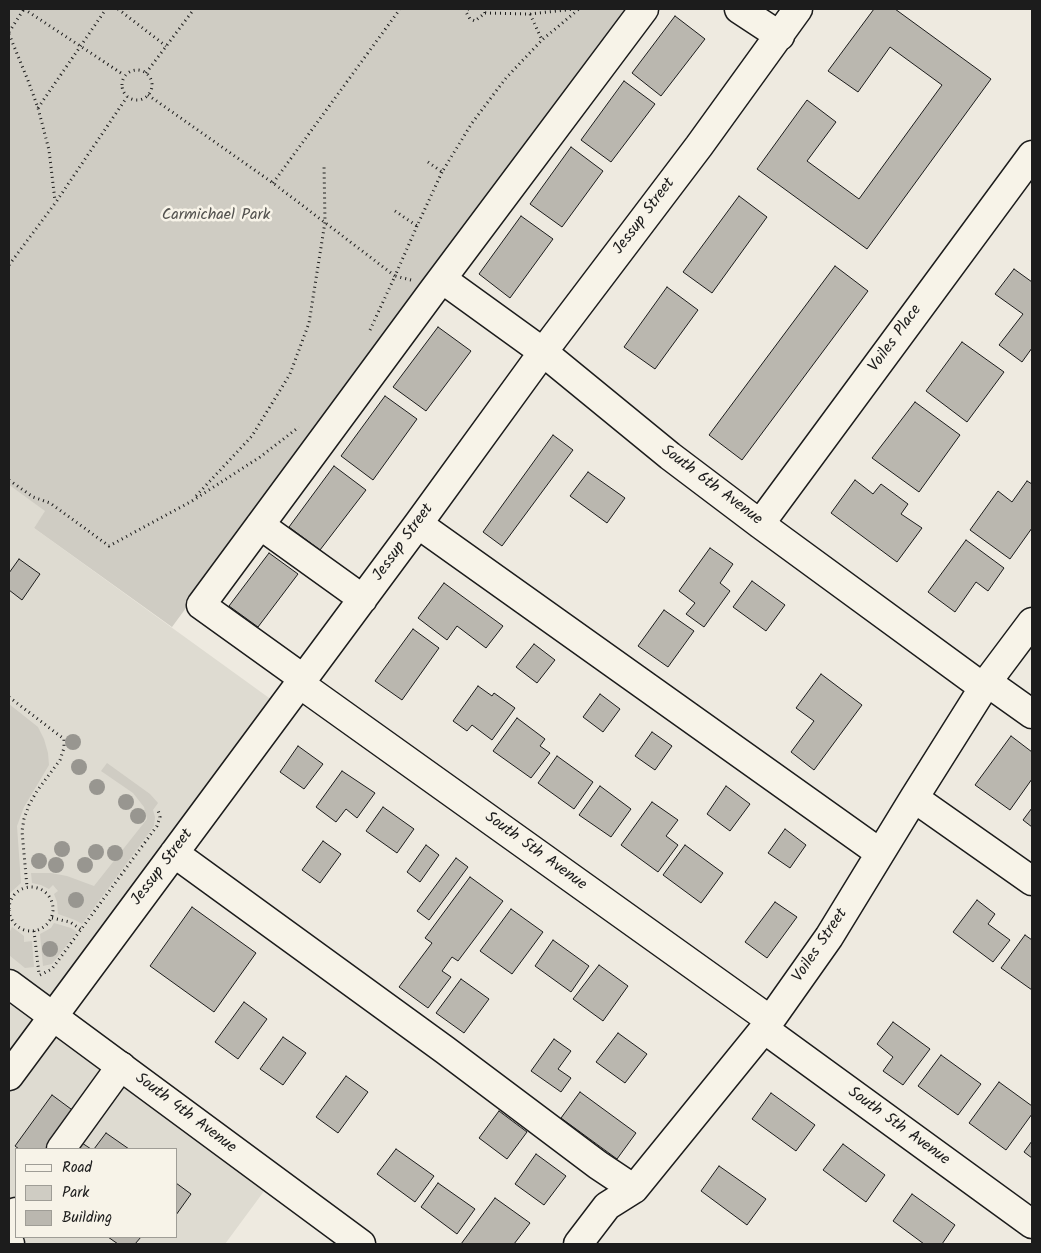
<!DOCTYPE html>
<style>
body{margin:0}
#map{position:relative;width:1041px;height:1253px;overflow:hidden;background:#eeeae0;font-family:Kalam,sans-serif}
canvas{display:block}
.frame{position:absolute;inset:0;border:10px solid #1c1c1c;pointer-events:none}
.legend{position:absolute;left:15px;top:1148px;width:162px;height:90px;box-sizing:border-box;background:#f7f3e8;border:1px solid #9f9d96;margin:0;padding:6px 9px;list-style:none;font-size:15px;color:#1c1c1c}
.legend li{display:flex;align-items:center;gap:10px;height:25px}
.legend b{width:25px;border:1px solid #9f9d96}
</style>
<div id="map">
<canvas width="1041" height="1253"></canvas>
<div class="frame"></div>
<ul class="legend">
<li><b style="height:6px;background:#f7f3e8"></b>Road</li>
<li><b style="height:14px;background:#cfccc3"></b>Park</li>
<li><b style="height:14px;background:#bab7af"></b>Building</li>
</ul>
</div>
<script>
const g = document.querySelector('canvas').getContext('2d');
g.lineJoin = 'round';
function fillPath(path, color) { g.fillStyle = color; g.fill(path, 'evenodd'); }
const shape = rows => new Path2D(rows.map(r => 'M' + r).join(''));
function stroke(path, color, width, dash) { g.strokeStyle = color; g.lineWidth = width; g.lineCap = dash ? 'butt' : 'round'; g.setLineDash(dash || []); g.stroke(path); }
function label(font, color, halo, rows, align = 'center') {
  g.font = font + ' Kalam,sans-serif'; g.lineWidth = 5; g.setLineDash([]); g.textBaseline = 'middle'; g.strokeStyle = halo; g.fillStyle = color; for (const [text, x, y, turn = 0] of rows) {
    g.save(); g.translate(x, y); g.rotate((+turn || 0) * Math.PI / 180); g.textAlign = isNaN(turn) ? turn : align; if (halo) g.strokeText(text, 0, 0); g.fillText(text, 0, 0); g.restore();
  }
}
fillPath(shape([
 [9,485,46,511,34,528,283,708,54,1016,273,1179,225,1244,10,1244,9,1243],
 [16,1149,176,1149,176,1237,16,1237]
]), '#dedbd1');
fillPath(shape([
 [9,9,626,9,172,627,34,528,45,511,9,485],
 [9,704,38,727,44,739,48,753,49,765,24,807,17,826,21,883,9,894],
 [107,763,150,794,158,803,153,810,155,817,154,826,82,924,75,920,58,914,57,902,54,894,58,891,53,885,49,889,41,885,32,883,31,873,51,873,67,876,94,886,147,819,144,807,133,793,101,771],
 [54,923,71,928,77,932,52,964,43,966,40,934,51,928],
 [12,927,24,936,24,942,32,941,34,967,25,968,9,955,9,933]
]), '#cfccc3');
const building = shape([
 [874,9,895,9,991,79,867,249,757,169,807,100,836,122,807,161,859,199,942,85,890,47,858,92,828,71,874,9],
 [675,16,705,39,661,96,632,73,675,16],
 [624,81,655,104,611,162,581,140,624,81],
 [571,147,603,171,562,227,530,204,571,147],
 [739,196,767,217,712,293,683,272,739,196],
 [521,216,553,239,510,298,479,274,521,216],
 [835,266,868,291,742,460,709,435,835,266],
 [1014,269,1032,282,1032,348,1022,362,999,345,1023,314,995,294,1014,269],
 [667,287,698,310,655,369,624,347,667,287],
 [438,327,471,351,426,411,393,387,438,327],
 [962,342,1004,372,967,422,926,391,962,342],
 [385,396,417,419,373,480,341,456,385,396],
 [915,402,960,435,919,492,872,458,915,402],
 [553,435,573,450,502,546,483,532,553,435],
 [334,466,366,490,320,550,289,527,334,466],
 [588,472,625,498,607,523,570,496,588,472],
 [855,480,873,494,881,484,908,504,901,514,922,528,897,562,831,513,855,480],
 [1027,481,1032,484,1032,528,1010,559,970,530,998,491,1012,502,1027,481],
 [966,540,1004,568,988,591,976,582,955,612,928,592,966,540],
 [710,548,733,564,720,583,730,591,704,627,686,614,695,603,679,591,710,548],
 [269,553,298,574,258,627,229,606,269,553],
 [19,559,40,574,22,600,9,590,9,573,19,559],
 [752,581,785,605,766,631,733,607,752,581],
 [444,583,503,626,486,648,457,626,447,640,418,618,444,583],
 [664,610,694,631,668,667,638,646,664,610],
 [413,629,439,648,402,700,375,681,413,629],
 [534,644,555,660,537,683,516,667,534,644],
 [821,674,862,705,814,770,791,752,814,721,796,708,821,674],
 [478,686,492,696,494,693,515,708,492,740,472,725,467,731,453,721,478,686],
 [600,694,620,709,603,732,583,717,600,694],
 [517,718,545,739,540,746,550,753,531,778,493,751,517,718],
 [652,732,672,746,655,770,635,756,652,732],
 [1011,736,1032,752,1032,779,1010,810,975,785,1011,736],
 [298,746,323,764,304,789,280,772,298,746],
 [557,756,593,782,574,809,538,783,557,756],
 [342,771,375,793,357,818,346,809,336,822,316,807,342,771],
 [600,786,631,809,611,837,579,815,600,786],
 [726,786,750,804,730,831,707,814,726,786],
 [652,802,678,820,666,836,678,845,658,872,621,845,652,802],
 [383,807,414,829,397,853,366,831,383,807],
 [1032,808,1032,827,1023,820,1032,808],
 [785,829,806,845,790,868,768,853,785,829],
 [323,841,341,854,320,883,302,870,323,841],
 [426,845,439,855,420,882,407,872,426,845],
 [685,845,723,873,701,903,663,875,685,845],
 [456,858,468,867,429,920,417,911,456,858],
 [470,877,503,901,458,961,452,957,442,971,451,977,428,1008,399,987,432,943,425,938,470,877],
 [977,900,995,914,988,924,1010,940,993,962,953,932,977,900],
 [775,902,797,917,767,958,745,942,775,902],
 [192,907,256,953,214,1012,150,966,192,907],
 [511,909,543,932,512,974,480,951,511,909],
 [1025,935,1032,940,1032,990,1001,968,1025,935],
 [553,940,589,966,571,992,535,966,553,940],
 [599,965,628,986,603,1021,573,999,599,965],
 [461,979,489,999,464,1033,436,1013,461,979],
 [244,1002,267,1019,238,1059,215,1042,244,1002],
 [893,1022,930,1049,903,1085,883,1071,893,1057,877,1044,893,1022],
 [618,1033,647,1054,625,1083,596,1062,618,1033],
 [283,1037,306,1053,283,1085,260,1069,283,1037],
 [554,1039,571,1051,558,1069,571,1078,561,1092,531,1071,554,1039],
 [941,1055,981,1084,958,1115,918,1086,941,1055],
 [346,1076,368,1092,338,1133,316,1117,346,1076],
 [999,1082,1032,1106,1032,1114,1006,1150,969,1123,999,1082],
 [580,1092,636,1133,617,1159,561,1118,580,1092],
 [771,1093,815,1125,796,1151,752,1119,771,1093],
 [52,1095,75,1112,48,1149,19,1149,15,1146,52,1095],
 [499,1111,527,1132,507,1159,479,1138,499,1111],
 [106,1133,129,1149,94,1149,106,1133],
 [1032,1141,1032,1158,1024,1152,1032,1141],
 [82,1143,91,1149,78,1149,82,1143],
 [843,1144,885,1175,866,1202,823,1170,843,1144],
 [396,1149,434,1176,415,1202,377,1174,396,1149],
 [536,1154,566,1176,544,1205,515,1184,536,1154],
 [719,1166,766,1199,747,1225,701,1191,719,1166],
 [176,1183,191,1194,176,1215,176,1183],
 [438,1183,475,1209,457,1234,421,1207,438,1183],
 [912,1194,955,1225,942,1244,924,1244,893,1221,912,1194],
 [495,1198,530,1223,514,1244,461,1244,495,1198],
 [108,1237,141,1237,135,1244,118,1244,108,1237]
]);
fillPath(building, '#bab7af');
stroke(building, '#1c1c1c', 1);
const minor = shape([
 [739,9,780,36],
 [442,279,543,352,670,456,760,524,984,688],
 [418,524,880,853],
 [760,524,1032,155],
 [260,525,363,599],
 [304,679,201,605,432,292,644,9],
 [987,682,1032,714],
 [300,684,770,1020],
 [914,798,1032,881],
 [174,853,445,1050,598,1165,634,1189],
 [764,1029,1032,1224],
 [9,1076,418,524,543,352,699,146,798,9],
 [61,1149,121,1066],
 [9,1222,16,1212],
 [9,1243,10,1244],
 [578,1244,607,1206,634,1189,764,1029,829,937,914,798,987,682,1032,622]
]);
const major = shape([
 [9,984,361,1244]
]);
stroke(minor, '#1c1c1c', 31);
stroke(major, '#1c1c1c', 31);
stroke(shape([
 [24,9,124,75],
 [118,9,166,46],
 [468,9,466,12,470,19,475,21,485,13,484,9],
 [485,13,530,14,575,9],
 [530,14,542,40,579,9],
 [9,32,24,9],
 [9,34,29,83,38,108,49,150,55,201],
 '122 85a15 15 0 1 1 30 0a15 15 0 1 1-30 0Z',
 [146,73,194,9],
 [148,95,273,183,395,276,417,226],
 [38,108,106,9],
 [428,162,442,172,472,123,506,78,542,40],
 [273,183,400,9],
 [395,211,417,226,442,172],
 [9,265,56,202,127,97],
 [370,330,395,276,411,280],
 [9,480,33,497,50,503,109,546,192,501,260,457,299,427],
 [196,496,252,436,290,374,309,323,325,222,324,165],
 [9,697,64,739,64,748,60,760,37,791,29,805,24,819,22,831,27,887],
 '9 909a22 22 0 1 1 44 0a22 22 0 1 1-44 0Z',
 [52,918,70,922,82,930],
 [34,931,39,974],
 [40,975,52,969,157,826,160,817,158,810]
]), '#1c1c1c', 3, [1, 4]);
stroke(minor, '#f7f3e8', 28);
stroke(major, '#f7f3e8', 28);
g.fillStyle = '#989690';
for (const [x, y] of [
 [73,742],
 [79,767],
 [97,787],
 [126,802],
 [138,816],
 [62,849],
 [96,852],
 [115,853],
 [39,861],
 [56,865],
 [85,865],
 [76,900],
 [50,949]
]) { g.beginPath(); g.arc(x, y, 8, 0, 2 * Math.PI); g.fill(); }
label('16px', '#52514e', '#f7f3e8', [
 ["Carmichael Park",216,216]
]);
label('16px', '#1c1c1c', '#f7f3e8', [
 ["Jessup Street",645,217,-53],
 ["Voiles Place",896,339,-54],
 ["South 6th Avenue",711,486,37],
 ["Jessup Street",404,543,-54],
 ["South 5th Avenue",535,852,36],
 ["Jessup Street",163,868,-53],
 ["Voiles Street",821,946,-56],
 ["South 4th Avenue",185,1114,37],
 ["South 5th Avenue",898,1127,36]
]);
</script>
